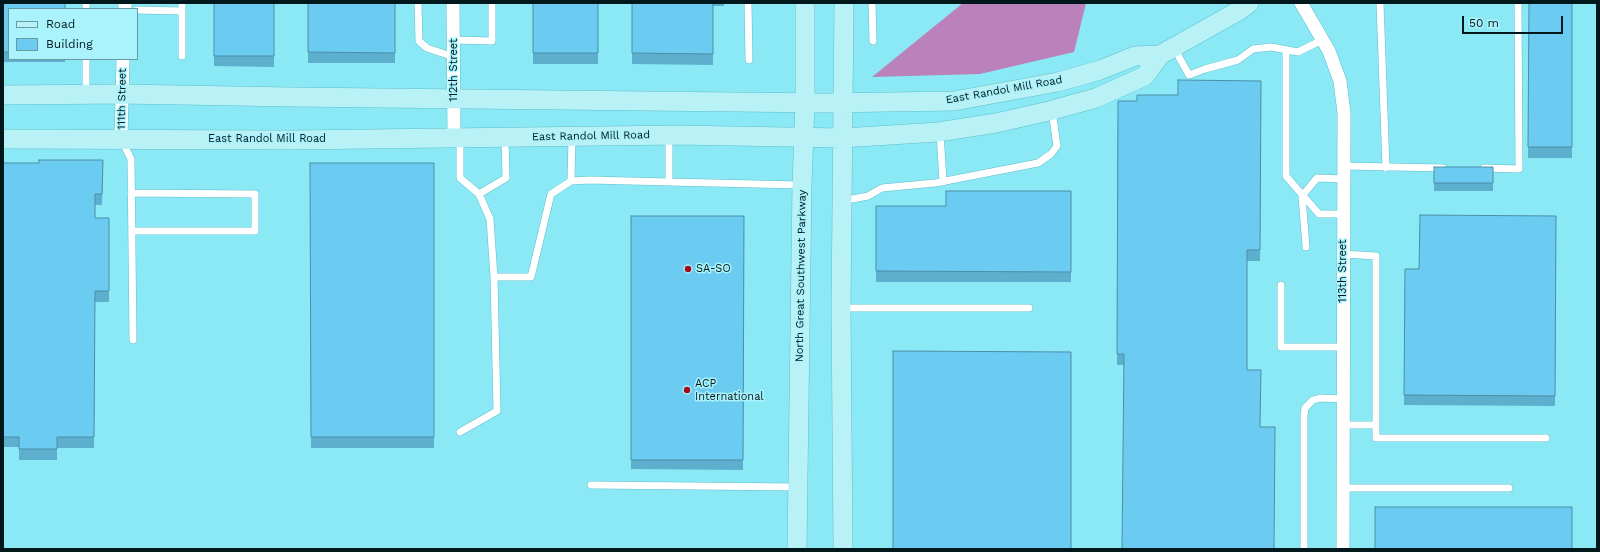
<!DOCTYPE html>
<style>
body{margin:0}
#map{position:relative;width:1600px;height:552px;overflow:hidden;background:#8ae9f5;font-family:"Work Sans",sans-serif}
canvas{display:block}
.frame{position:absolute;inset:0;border:4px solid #00181c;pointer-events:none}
.legend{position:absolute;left:8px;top:8px;width:130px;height:52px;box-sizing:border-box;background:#aaf3fd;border:1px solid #669ba3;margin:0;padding:5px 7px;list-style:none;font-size:12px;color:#00181c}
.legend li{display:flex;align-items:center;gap:8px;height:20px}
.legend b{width:20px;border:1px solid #669ba3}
.scale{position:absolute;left:1462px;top:16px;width:101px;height:18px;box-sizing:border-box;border:2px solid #00181c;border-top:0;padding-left:5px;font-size:12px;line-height:14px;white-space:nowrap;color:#00181c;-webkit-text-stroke:3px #aaf3fd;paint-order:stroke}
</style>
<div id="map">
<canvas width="1600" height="552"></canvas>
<div class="frame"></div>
<ul class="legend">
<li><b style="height:5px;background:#b8f2f7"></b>Road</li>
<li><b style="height:11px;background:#6ccbf0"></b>Building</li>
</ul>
<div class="scale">50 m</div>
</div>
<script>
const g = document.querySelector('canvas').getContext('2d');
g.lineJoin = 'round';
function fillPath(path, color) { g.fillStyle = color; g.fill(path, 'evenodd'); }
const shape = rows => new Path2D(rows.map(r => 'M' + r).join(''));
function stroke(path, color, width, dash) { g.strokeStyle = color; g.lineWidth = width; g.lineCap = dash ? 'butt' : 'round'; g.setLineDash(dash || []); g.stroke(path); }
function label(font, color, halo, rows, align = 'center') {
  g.font = font + ' "Work Sans",sans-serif'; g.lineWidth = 3; g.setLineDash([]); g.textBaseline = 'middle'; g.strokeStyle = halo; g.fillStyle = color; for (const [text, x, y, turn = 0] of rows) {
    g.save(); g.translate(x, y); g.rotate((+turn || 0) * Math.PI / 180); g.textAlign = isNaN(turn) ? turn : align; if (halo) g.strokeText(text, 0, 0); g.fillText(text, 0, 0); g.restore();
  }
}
fillPath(shape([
 [963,3,1086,3,1074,52,980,74,872,77]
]), '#ba81bb');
const lane = shape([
 [418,3,419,41,427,48,454,57],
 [748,3,749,60],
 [872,3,873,41],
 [1380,3,1386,168],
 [86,9,86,3],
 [137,10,182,11,182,3],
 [454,40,492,41,492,3],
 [1174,48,1189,75,1205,69,1238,60,1253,49,1271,47,1298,52,1322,40],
 [1286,50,1286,176,1319,214,1343,214],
 [182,56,182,11],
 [86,93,86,59],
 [940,132,943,182],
 [669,136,669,182,800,185],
 [122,141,131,159,133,340],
 [1344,166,1443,168],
 [1484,168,1519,169,1518,3],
 [571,181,572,137],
 [131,193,255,194,255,231,132,231],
 [479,194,506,178,505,138],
 [842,201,868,196,882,188,935,183,1038,163,1051,154,1057,146,1052,111],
 [1306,247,1302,196,1317,178,1344,179],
 [1343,254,1376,256,1376,438,1546,438],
 [494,277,531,277,551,194,571,181,590,180,669,182],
 [1281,285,1281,347,1343,347],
 [842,308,1029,308],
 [1343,425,1376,425],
 [460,432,497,411,494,277,490,219,479,194,460,178,460,139],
 [591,485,797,487],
 [1343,488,1509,488],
 [1304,549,1304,415,1305,408,1313,400,1320,398,1343,399]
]);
const street = shape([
 [453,3,454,137],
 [1301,3,1329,51,1340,81,1344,113,1343,549],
 [125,9,125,3],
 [121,139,123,59]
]);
const secondary = shape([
 [3,95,122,94,292,97,824,103,954,101,1058,82,1100,70,1135,56,1160,55],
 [3,139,292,140,679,135,842,138,938,132,996,123,1049,111,1096,98,1145,76,1160,55,1240,10,1249,3],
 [797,549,802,185,805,102,805,3],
 [843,549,841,308,844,3]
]);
stroke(lane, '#5ebeca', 8);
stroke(street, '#5ebeca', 14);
stroke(secondary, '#5ebeca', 20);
stroke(lane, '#fff', 7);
stroke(street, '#fff', 13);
stroke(secondary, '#b8f2f7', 19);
fillPath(shape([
 [3,3,9,9,9,59,65,59,65,62,3,62],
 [214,3,274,3,274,67,214,66],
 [308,3,395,3,395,63,308,63],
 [533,3,598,3,598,64,533,64],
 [632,3,724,3,724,6,713,6,713,65,632,64],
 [1529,3,1572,3,1572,158,1528,158],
 [1261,81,1260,261,1247,261,1247,370,1260,427,1274,549,1123,365,1117,365,1118,101,1137,101],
 [103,160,102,205,95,205,95,218,109,218,109,302,95,302,94,448,57,448,57,460,19,460,19,447,3,447,3,163,39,163],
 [310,163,434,163,434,448,311,448],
 [1434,167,1493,167,1493,191,1434,191],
 [1071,191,1071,282,876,282,876,206,946,206],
 [631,216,744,216,743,470,631,469],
 [1556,216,1555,406,1404,405,1405,269,1419,269]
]), '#5dafce');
const building = shape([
 [3,3,65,3,65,9,9,9,9,52,3,52,3,3],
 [214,3,274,3,274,56,214,56,214,3],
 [308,3,395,3,395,53,308,52,308,3],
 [533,3,598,3,598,53,533,53,533,3],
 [632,3,713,3,713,54,632,53,632,3],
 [1529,3,1572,3,1572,147,1528,147,1529,3],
 [1178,80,1261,81,1260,250,1247,250,1247,370,1261,370,1260,427,1275,427,1274,549,1122,549,1124,354,1117,354,1118,101,1137,101,1137,95,1178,95,1178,80],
 [39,160,103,160,102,194,95,194,95,218,109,218,109,291,95,291,94,437,57,437,57,449,19,449,19,437,3,437,3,163,39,163,39,160],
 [310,163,434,163,434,437,311,437,310,163],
 [1434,167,1493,167,1493,183,1434,183,1434,167],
 [946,191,1071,191,1071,272,876,271,876,206,946,206,946,191],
 [1420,215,1556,216,1555,396,1404,395,1405,269,1419,269,1420,215],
 [631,216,744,216,743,460,631,460,631,216],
 [893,351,1071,352,1071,549,893,549,893,351],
 [1375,507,1572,507,1572,549,1375,549,1375,507]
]);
fillPath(building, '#6ccbf0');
stroke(building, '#4c8ea8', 1);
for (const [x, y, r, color] of [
 [688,269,4,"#a40b18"],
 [687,390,4,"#a40b18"]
]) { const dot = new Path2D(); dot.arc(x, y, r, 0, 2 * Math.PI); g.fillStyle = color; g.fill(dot); stroke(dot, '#aaf3fd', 1.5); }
label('11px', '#00181c', '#aaf3fd', [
 ["112th Street",454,70,-90],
 ["East Randol Mill Road",1004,90,-10],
 ["111th Street",122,99,-89],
 ["East Randol Mill Road",591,136,-1],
 ["East Randol Mill Road",267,139],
 ["113th Street",1343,271,-90],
 ["North Great Southwest Parkway",801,276,-89]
]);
label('11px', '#00181c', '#aaf3fd', [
 ["SA-SO",696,269],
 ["ACP",695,384],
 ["International",695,397]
], 'left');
</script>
